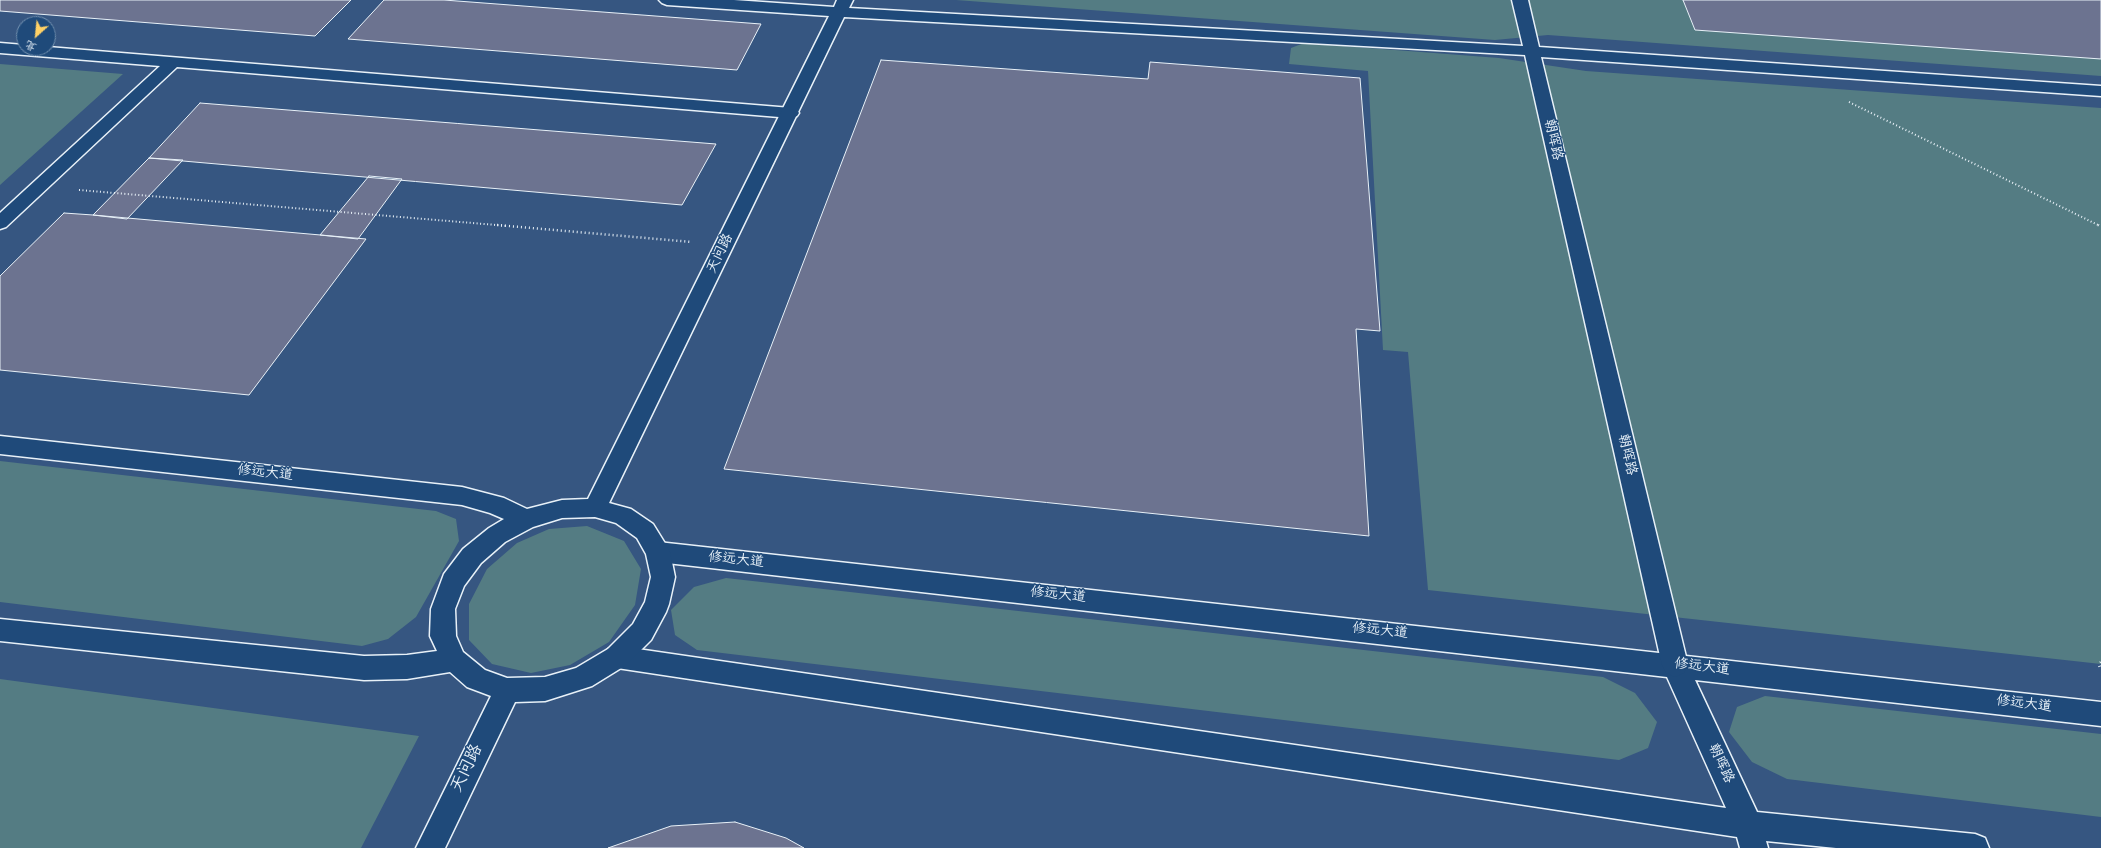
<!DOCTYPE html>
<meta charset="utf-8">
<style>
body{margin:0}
#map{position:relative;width:2101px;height:848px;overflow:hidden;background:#1f4a7a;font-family:Kalam,"LXGW WenKai TC",sans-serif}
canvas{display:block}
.north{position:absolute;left:16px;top:16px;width:40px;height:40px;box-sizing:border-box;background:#1f4a7a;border:1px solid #6f8dac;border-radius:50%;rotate:207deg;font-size:11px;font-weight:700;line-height:16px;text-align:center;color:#e8f1f8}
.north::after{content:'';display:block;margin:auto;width:14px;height:18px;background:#ffd166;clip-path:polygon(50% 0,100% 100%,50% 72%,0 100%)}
</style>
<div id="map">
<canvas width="2101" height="848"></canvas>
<div class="north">北</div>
</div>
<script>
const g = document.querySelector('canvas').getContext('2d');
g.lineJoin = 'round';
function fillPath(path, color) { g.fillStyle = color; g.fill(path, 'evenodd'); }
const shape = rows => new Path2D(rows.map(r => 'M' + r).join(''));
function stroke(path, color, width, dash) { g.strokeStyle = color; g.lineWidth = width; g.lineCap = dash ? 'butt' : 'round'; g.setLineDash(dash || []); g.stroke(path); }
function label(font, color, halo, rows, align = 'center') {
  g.font = font + ' Kalam,"LXGW WenKai TC",sans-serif'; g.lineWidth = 3; g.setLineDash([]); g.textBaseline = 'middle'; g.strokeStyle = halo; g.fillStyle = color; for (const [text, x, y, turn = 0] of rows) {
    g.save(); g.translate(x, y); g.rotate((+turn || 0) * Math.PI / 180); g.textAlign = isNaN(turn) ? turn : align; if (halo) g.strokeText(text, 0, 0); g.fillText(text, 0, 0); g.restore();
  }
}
fillPath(shape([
 [0,0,2101,0,2101,848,0,848],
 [24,24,48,24,48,48,24,48]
]), '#365681');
fillPath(shape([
 [956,0,2101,0,2101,76,1548,35,1495,40],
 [1304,43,1499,58,1586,71,2101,108,2101,664,1428,590,1408,352,1383,350,1368,71,1289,64,1291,48],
 [0,64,123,74,0,185],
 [0,461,436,511,456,519,459,541,416,617,388,639,362,646,0,602],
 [587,526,624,541,641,569,635,605,609,642,570,665,531,673,492,664,469,640,469,604,487,569,517,543,549,529],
 [726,578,1603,677,1635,693,1657,722,1648,748,1619,760,697,650,675,635,671,610,694,587],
 [0,679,419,736,361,848,0,848],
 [1765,696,2101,734,2101,817,1787,779,1752,762,1729,732,1737,707]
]), '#547c83');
const building = shape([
 [0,0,351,0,315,36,0,11,0,0],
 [384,0,444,0,761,24,737,70,348,39,384,0],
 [1683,0,2101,0,2101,59,1695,30,1683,0],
 [881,60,1148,79,1150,62,1360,78,1380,331,1356,329,1369,536,724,469,881,60],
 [200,103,716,144,682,205,149,158,200,103],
 [149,158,183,160,127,219,93,215,149,158],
 [369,176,402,179,358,239,320,235,369,176],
 [64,213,93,215,366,239,249,395,0,370,0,276,64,213],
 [735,822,786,838,804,848,608,848,671,826,735,822]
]);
fillPath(building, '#6c7390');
stroke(building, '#e8f1f8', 1);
const service = shape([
 [0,43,24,45,24,48,48,47,791,108,797,110,799,113,797,116,791,118,177,67,6,227,0,229,0,213,160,66,0,53,0,43]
]);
const pedestrian = shape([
 [658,542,2101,702,2101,726,1695,680,1757,812,1975,834,1985,838,1989,848,1836,848,1766,841,1768,848,1740,848,1737,837,617,668,608,665,604,657,608,649,617,646,1726,808,1667,677,658,562,650,559,646,552,650,545,658,542]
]);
const minor = shape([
 [659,0,734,0,834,7,837,0,853,0,849,8,1523,46,1512,0,1528,0,1539,47,2101,86,2101,96,1541,57,1688,665,1684,673,1675,677,1666,673,1662,665,1525,55,844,17,609,503,631,509,653,524,666,545,670,552,675,577,669,604,666,612,651,640,626,665,592,686,545,701,515,702,445,848,416,848,491,696,467,687,450,672,407,679,364,680,0,641,0,619,364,656,407,655,437,651,430,636,431,609,444,574,463,549,489,528,504,519,490,513,462,505,0,454,0,436,462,487,504,498,527,509,562,500,588,499,829,16,667,5,662,3,659,0],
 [595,517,616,523,637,538,646,554,651,577,645,602,633,624,608,649,576,668,545,677,507,678,485,670,463,652,456,636,455,609,464,586,481,563,505,542,533,527,562,518,595,517]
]);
stroke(service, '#e8f1f8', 3);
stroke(pedestrian, '#e8f1f8', 3);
stroke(minor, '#e8f1f8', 3);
stroke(shape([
 [1849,102,2100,226],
 [79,190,508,226]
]), '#e8f1f8', 2, [1, 2.5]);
stroke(shape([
 [497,225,692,242],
 [2098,225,2101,227]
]), '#e8f1f8', 2.5, [1, 3]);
stroke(shape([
 [2101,662,2099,665,2101,670]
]), '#e8f1f8', 3, [1, 3.5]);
fillPath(service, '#1f4a7a');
fillPath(pedestrian, '#1f4a7a');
fillPath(minor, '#1f4a7a');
label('14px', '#e8f1f8', '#1f4a7a', [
 ["朝晖路",1552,140,77],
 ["天问路",721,254,-64],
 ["朝晖路",1626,455,77],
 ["修远大道",265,474,6],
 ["修远大道",736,561,6],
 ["修远大道",1058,596,6],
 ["修远大道",1380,632,6],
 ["修远大道",1702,668,7],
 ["修远大道",2024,705,7],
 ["朝晖路",1720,764,65]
]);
label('17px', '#e8f1f8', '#1f4a7a', [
 ["天问路",468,769,-64]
]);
</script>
